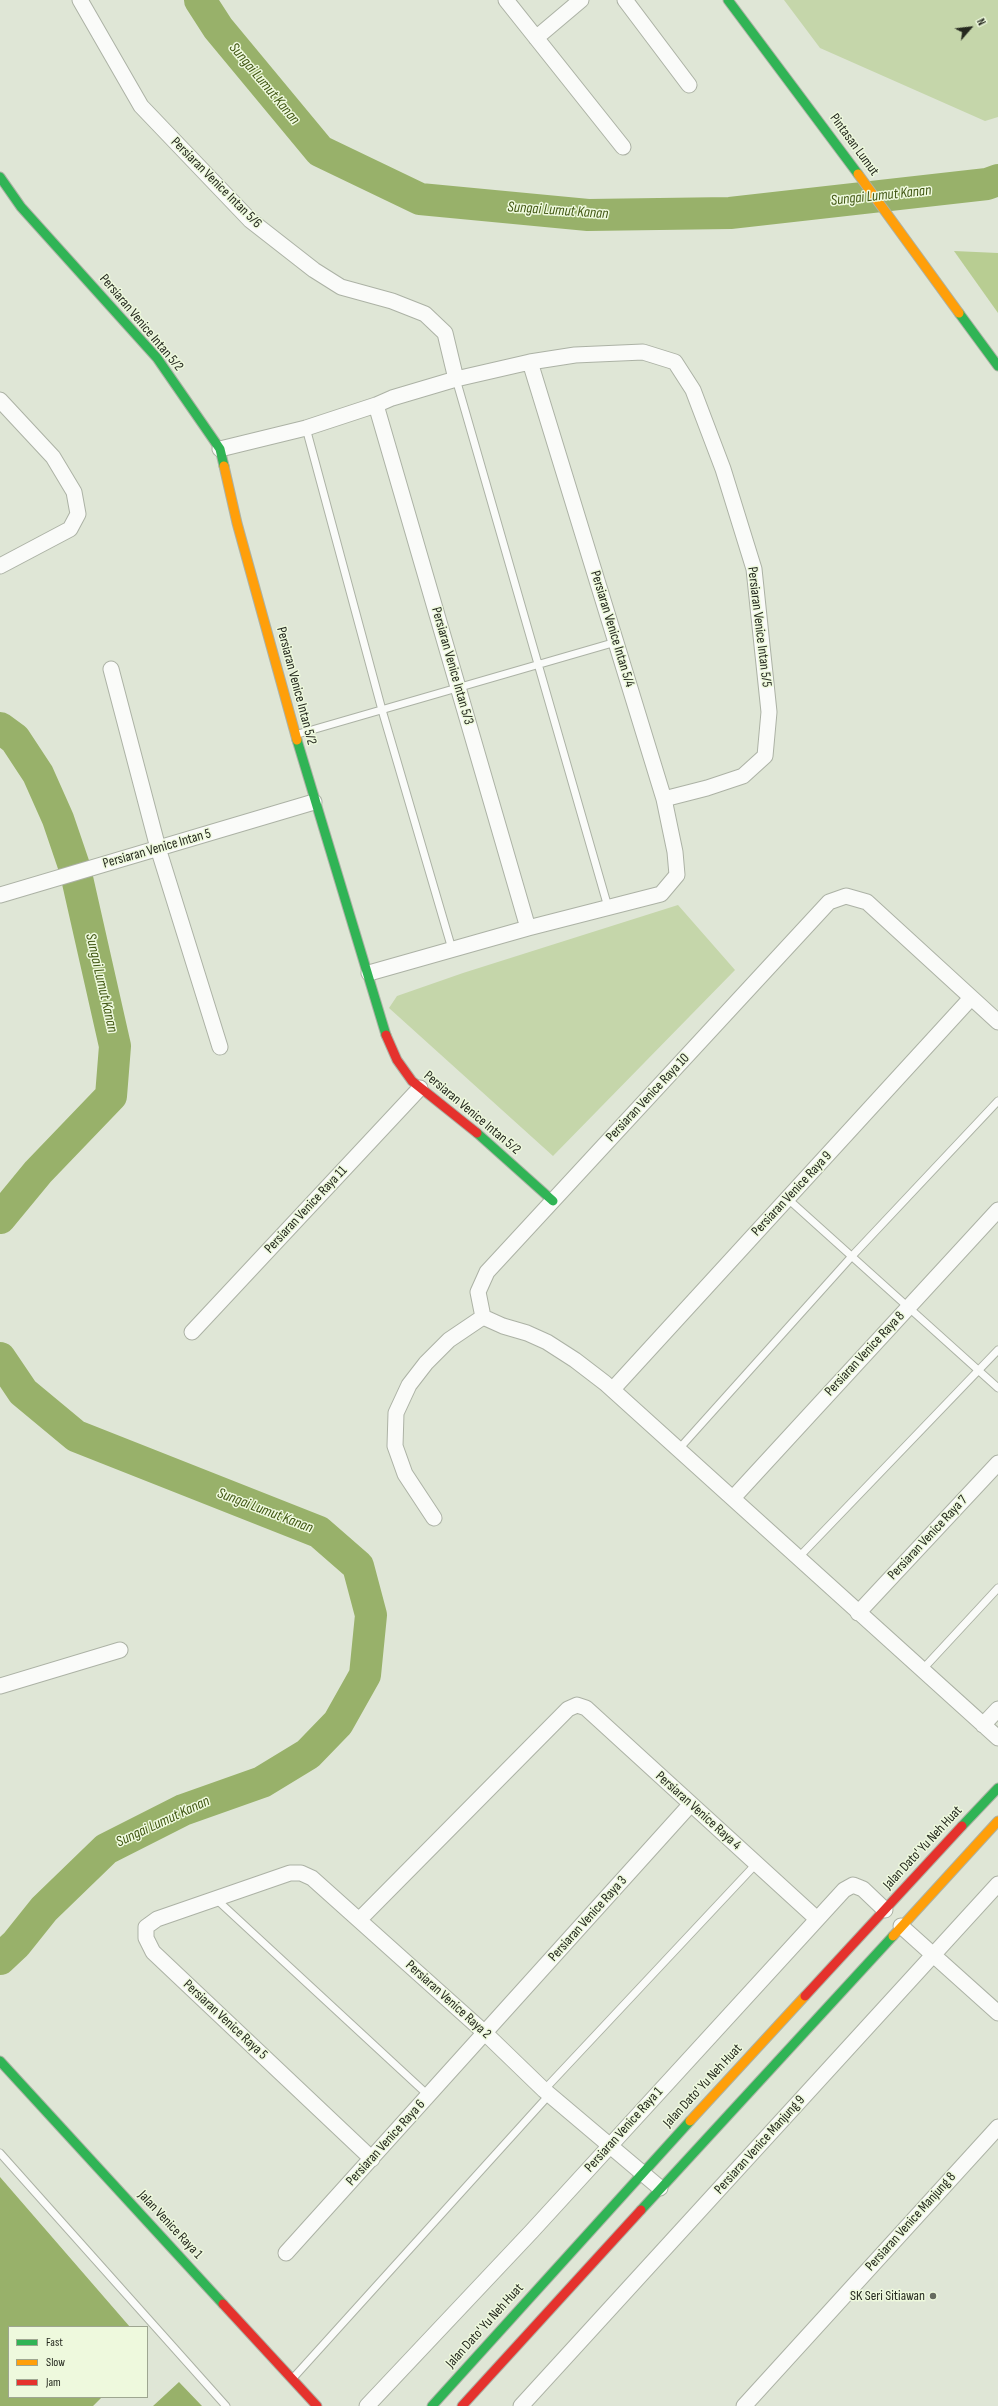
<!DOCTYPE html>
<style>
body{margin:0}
#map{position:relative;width:998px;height:2406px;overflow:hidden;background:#dfe6d6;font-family:"Sofia Sans Condensed",sans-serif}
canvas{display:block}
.legend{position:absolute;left:8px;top:2326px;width:140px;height:72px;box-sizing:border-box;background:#eef9dd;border:1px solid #9ea691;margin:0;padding:5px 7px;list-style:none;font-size:12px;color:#25291f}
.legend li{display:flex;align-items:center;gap:8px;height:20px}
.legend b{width:20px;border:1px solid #9ea691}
.north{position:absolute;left:950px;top:8px;width:40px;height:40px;-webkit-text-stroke:3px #eef9dd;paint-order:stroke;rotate:62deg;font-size:11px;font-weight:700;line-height:16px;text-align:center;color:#25291f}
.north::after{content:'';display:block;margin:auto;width:14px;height:18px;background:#25291f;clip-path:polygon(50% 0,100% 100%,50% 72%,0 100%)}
</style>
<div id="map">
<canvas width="998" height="2406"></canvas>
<ul class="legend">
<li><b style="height:5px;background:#30b455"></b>Fast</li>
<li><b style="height:5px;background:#ff9f0a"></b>Slow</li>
<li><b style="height:5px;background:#e5322d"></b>Jam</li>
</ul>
<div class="north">N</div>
</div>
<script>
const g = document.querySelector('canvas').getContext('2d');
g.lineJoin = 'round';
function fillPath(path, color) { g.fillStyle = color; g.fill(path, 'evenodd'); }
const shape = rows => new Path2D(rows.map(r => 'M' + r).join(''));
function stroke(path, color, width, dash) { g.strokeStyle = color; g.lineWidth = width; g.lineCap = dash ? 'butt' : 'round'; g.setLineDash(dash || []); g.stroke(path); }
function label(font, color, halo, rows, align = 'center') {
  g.font = font + ' "Sofia Sans Condensed",sans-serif'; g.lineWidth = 3; g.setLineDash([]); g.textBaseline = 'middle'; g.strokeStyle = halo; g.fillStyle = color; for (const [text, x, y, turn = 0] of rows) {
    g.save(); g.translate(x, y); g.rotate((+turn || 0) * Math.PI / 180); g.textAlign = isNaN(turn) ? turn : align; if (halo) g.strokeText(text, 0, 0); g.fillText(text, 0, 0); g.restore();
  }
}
fillPath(shape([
 [784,0,998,0,998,117,985,121,820,48],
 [678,905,735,970,553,1156,389,1008,397,996,463,973]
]), '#c5d6aa');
fillPath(shape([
 [954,251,998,253,998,313]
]), '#b8cd92');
fillPath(shape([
 [0,2177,130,2327,9,2327,9,2397,102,2397,93,2406,0,2406],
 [179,2382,202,2406,153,2406]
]), '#98b16a');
stroke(shape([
 [200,0,218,28,320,151,420,199,588,215,730,213,987,184,998,180],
 [0,728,15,739,38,774,58,819,75,869,115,1046,111,1096,38,1172,0,1218],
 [0,1358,23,1392,76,1436,319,1532,358,1566,371,1615,365,1675,338,1723,308,1754,262,1782,183,1810,106,1849,44,1909,16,1944,0,1959]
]), '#98b16a', 32);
const lane = shape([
 [456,379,608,907],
 [306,428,382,710,452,949],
 [298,734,616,642],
 [788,1199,998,1388],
 [678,1450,853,1255,998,1101],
 [798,1558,998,1350],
 [922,1670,998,1588],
 [216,1899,429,2096],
 [544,2090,756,1864],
 [0,2153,226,2406],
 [294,2377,550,2094]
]);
const street = shape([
 [80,0,141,106,250,220,314,270,341,287,392,301,425,314,445,333,456,379],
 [506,0,623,147],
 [625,0,689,85],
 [536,38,581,0],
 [0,400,53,457,74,492,78,514,70,529,0,566],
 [376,405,528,928],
 [220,449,306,428,376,405,392,398,456,379,530,362,575,355,643,352,675,362,693,390,723,469,754,569,769,712,765,756,743,776,707,788,664,799],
 [111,669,158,848,220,1047],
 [0,895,314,802],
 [369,973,528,928,661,894,677,875,675,852,664,799,530,362],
 [483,1317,478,1292,487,1272,829,902,846,896,867,902,998,1022],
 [483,1317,503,1326,527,1333,547,1342,575,1360,605,1383,998,1738],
 [192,1332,420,1088],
 [613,1389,971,998],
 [733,1498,998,1210],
 [434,1518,405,1474,395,1446,396,1413,409,1385,426,1363,449,1340,483,1317],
 [858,1613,998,1463],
 [0,1686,120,1650],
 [983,1725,998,1709],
 [359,1920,568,1709,577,1705,586,1708,817,1919],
 [901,1926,998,2013],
 [372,2159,153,1952,146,1938,146,1927,157,1919,290,1873,301,1873,312,1878,485,2033,544,2090,660,2188],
 [286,2253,690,1805],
 [367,2406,532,2231,844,1890,853,1885,863,1889,885,1910],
 [521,2406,998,1884],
 [744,2406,998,2127]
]);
const fast = shape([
 [728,0,858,174],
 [0,177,21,207,157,358,220,449,224,466],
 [959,313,998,366],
 [297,740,386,1035],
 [477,1133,553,1201],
 [962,1826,998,1788],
 [0,2061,223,2304],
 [641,2210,893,1936],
 [432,2406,690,2121]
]);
const slow = shape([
 [858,174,959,313],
 [224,466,237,523,297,740],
 [893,1936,998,1821],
 [690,2121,805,1996]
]);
const jam = shape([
 [386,1035,397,1060,412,1081,477,1133],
 [805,1996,962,1826],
 [223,2304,317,2406],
 [462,2406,641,2210]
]);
stroke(lane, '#acb2a5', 9);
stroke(street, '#acb2a5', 17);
stroke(fast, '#acb2a5', 11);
stroke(slow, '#acb2a5', 11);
stroke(jam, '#acb2a5', 11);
stroke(lane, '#fafbf9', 7);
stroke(street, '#fafbf9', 15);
stroke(fast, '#30b455', 9);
stroke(slow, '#ff9f0a', 9);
stroke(jam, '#e5322d', 9);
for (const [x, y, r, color] of [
 [933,2296,4,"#666b5f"]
]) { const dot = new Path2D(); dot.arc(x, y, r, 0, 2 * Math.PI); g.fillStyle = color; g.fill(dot); stroke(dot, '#eef9dd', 1.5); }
label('14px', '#25291f', '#eef9dd', [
 ["Pintasan Lumut",854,145,54],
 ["Persiaran Venice Intan 5/6",216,183,45],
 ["Persiaran Venice Intan 5/2",141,323,50],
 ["Persiaran Venice Intan 5/5",759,627,83],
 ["Persiaran Venice Intan 5/4",612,629,73],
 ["Persiaran Venice Intan 5/3",452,666,74],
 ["Persiaran Venice Intan 5/2",296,686,75],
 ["Persiaran Venice Intan 5",157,849,-16],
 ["Persiaran Venice Raya 10",648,1098,-47],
 ["Persiaran Venice Intan 5/2",472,1113,40],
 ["Persiaran Venice Raya 9",792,1194,-47],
 ["Persiaran Venice Raya 11",306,1210,-47],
 ["Persiaran Venice Raya 8",865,1354,-47],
 ["Persiaran Venice Raya 7",928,1538,-47],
 ["Persiaran Venice Raya 4",698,1811,42],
 ["Jalan Dato' Yu Neh Huat",923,1848,-47],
 ["Persiaran Venice Raya 3",588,1919,-48],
 ["Persiaran Venice Raya 2",448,2000,42],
 ["Persiaran Venice Raya 5",225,2020,43],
 ["Jalan Dato' Yu Neh Huat",703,2086,-47],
 ["Persiaran Venice Raya 1",624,2130,-48],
 ["Persiaran Venice Raya 6",386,2143,-48],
 ["Persiaran Venice Manjung 9",760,2145,-48],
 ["Persiaran Venice Manjung 8",911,2222,-48],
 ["Jalan Venice Raya 1",170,2225,47],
 ["Jalan Dato' Yu Neh Huat",485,2326,-48]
]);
label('14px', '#25291f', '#eef9dd', [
 ["SK Seri Sitiawan",925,2296]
], 'right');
label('italic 15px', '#415713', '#eef9dd', [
 ["Sungai Lumut Kanan",264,84,50],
 ["Sungai Lumut Kanan",881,196,-6],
 ["Sungai Lumut Kanan",558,211,4],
 ["Sungai Lumut Kanan",101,983,77],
 ["Sungai Lumut Kanan",265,1511,21],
 ["Sungai Lumut Kanan",163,1822,-25]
]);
</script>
